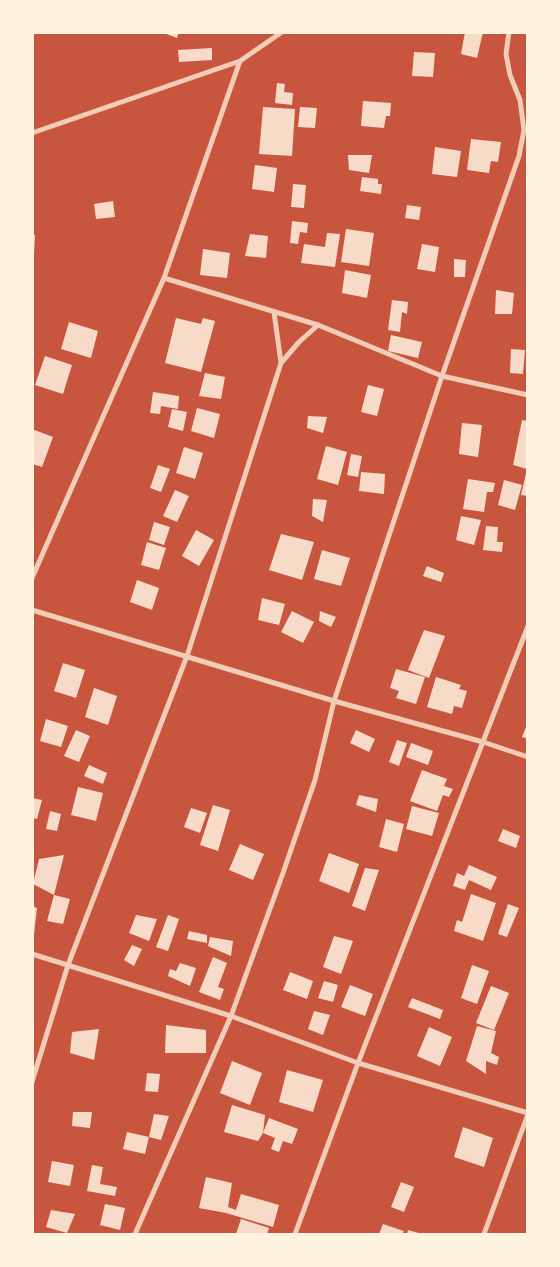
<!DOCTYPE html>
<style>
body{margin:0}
#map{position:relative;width:560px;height:1267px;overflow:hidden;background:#c8553d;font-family:"Alegreya Sans",sans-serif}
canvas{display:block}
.frame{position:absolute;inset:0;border:34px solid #fff3e0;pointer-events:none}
</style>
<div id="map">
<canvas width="560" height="1267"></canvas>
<div class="frame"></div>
</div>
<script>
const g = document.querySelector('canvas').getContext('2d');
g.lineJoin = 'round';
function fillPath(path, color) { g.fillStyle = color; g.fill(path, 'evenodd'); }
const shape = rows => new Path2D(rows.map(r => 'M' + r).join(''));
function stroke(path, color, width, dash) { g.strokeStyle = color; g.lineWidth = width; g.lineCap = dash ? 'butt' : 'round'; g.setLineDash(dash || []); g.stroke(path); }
fillPath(shape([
 [161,32,179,32,177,38],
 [465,32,483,32,477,58,461,54],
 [212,48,212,60,179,62,178,50],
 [414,52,435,53,433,77,412,76],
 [277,83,285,84,284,92,293,93,292,105,275,103],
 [363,101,391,103,390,116,386,116,384,128,361,126],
 [263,107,295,109,292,156,259,154],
 [300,107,317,108,315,128,298,127],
 [471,139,501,142,498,162,491,161,489,173,467,170],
 [435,147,461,151,457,177,432,174],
 [348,155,372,155,369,173,349,170],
 [255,165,277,168,274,192,252,189],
 [362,177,378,179,378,184,382,184,381,194,360,191],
 [293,184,306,185,304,208,291,207],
 [113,201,115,217,96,219,94,204],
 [407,205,421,207,419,220,405,218],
 [292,221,308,223,307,233,300,232,298,244,290,243],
 [346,229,374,233,369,266,341,262],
 [327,233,340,234,335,267,301,263,304,244,325,247],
 [250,234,268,236,266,258,245,256],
 [32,235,35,235,34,254,32,254],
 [422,244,439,247,435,272,417,269],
 [203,249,230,253,227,278,200,275],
 [454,259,466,260,465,277,454,277],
 [345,270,371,275,367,298,342,293],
 [496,290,514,293,512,314,495,314],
 [392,300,408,302,407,314,402,312,400,332,388,330],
 [176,318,201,324,203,318,215,321,201,372,165,363],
 [69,322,98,331,91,358,61,349],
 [391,335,422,342,418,358,388,351],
 [511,349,525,350,523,374,510,373],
 [45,356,72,365,63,394,35,385],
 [205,373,225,377,221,399,199,396],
 [368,385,384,389,377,416,361,412],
 [153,392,179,396,178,409,161,406,160,414,150,413],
 [197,408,220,414,214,438,191,431],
 [172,409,187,412,183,431,168,427],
 [308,416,327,417,323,433,307,428],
 [522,420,528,421,528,496,521,495,527,469,513,465],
 [462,423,482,425,478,457,459,454],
 [32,429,53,437,42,467,32,464],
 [326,446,347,452,338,485,317,479],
 [184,447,203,453,195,479,176,473],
 [351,454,362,456,358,477,347,475],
 [158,465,170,469,161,492,150,488],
 [361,472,385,474,384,494,359,491],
 [468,479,495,483,493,492,487,492,484,512,463,509],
 [504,480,522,485,515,510,498,505],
 [175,490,189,496,177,522,163,516],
 [313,499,327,500,323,522,312,516],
 [461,516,481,520,474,545,456,540],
 [154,522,170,527,164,545,149,540],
 [486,526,498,527,497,542,503,542,502,552,483,550],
 [196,530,214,540,199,566,182,556],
 [281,534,314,542,302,580,269,570],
 [147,542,166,548,159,570,141,565],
 [322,550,350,558,341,586,314,579],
 [427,566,444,573,441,582,423,576],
 [137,580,159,588,152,610,130,602],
 [262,598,285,604,279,625,258,620],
 [292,611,314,622,303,643,281,632],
 [320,611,336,617,331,627,319,621],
 [424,630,445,636,429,678,408,670],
 [63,663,85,670,76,698,54,691],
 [396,669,425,677,416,704,396,698,399,691,390,688],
 [436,677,461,685,459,689,467,691,462,708,454,706,452,714,427,707],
 [94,688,117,696,108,725,85,717],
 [46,719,68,726,61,747,40,741],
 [528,722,528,739,522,737],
 [76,730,90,736,79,762,64,756],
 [356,730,375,739,369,752,350,743],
 [397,740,407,743,399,766,389,762],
 [411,743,433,751,428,765,406,757],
 [89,765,107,773,103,784,84,776],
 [422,770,447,779,444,786,453,789,449,797,443,795,437,811,410,801],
 [78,787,103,793,96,821,71,815],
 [359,795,378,799,376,812,356,805],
 [32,798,42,800,37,819,32,818],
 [213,805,230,810,218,851,200,845],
 [412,806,439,813,432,836,406,829],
 [191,808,207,813,200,833,184,827],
 [50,811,61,814,57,831,46,829],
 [386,819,404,824,397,852,379,847],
 [503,829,520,836,516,848,498,841],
 [240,844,264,854,253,880,229,870],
 [329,853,359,864,349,893,319,881],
 [64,855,54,895,70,899,63,924,47,921,54,895,33,884,39,859],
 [469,865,497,877,491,890,469,880,465,890,453,886,457,873,464,876],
 [365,868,379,870,365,911,352,906],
 [471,894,496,903,483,941,454,931,457,920,462,922],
 [508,904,519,908,507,937,498,934],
 [32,906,37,908,34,934,32,934],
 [136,915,157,919,149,941,129,933],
 [168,915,179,919,168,951,156,947],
 [189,931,207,935,207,943,187,939],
 [334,936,353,941,341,974,323,967],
 [210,937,233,941,231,956,208,946],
 [132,945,142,949,134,966,124,960],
 [213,957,227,963,218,987,224,989,220,1000,199,992],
 [180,963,196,968,190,986,168,976,170,969,176,971],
 [472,965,489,971,477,1004,461,998],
 [290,972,313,981,307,999,283,990],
 [324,981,338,985,333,1002,318,998],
 [350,985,373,994,365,1016,341,1007],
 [491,986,509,993,494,1030,476,1023],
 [412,998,443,1010,440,1019,408,1007],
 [314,1011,330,1015,323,1035,308,1029],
 [166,1025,206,1030,206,1053,165,1053],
 [477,1026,496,1031,491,1053,499,1057,497,1065,486,1061,486,1074,466,1061],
 [429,1027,452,1037,440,1066,417,1056],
 [99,1029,94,1060,70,1053,72,1032],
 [232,1061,262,1073,250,1105,220,1093],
 [287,1070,323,1080,313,1112,279,1102],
 [147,1073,160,1074,158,1092,145,1091],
 [232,1105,265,1115,263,1133,258,1141,224,1132],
 [73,1112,92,1112,90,1128,72,1126],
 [154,1114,169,1116,161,1140,149,1137],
 [269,1118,298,1129,292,1144,283,1141,279,1152,271,1149,275,1138,263,1133],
 [463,1127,493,1138,484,1167,454,1157],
 [127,1132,149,1137,145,1154,123,1149],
 [52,1161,74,1165,70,1186,48,1182],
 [92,1165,103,1167,100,1184,117,1187,115,1196,87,1191],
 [206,1177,232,1183,228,1207,236,1210,241,1194,279,1205,273,1227,226,1213,199,1208],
 [401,1182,414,1187,404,1212,391,1207],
 [105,1204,125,1208,120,1230,100,1225],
 [51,1210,75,1214,67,1233,46,1227],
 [241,1219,269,1228,267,1234,236,1234],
 [383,1224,404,1231,402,1234,379,1234],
 [408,1230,422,1234,407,1234]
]), '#f7dbc8');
stroke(shape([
 [32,133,240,61,282,32],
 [164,278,318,325,442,376,528,395],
 [274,312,281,363],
 [32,578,164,278,240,61],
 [32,610,334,701,483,742,528,757],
 [32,954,231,1016,358,1063,528,1113],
 [32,1082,68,965,187,656,281,363,299,342,318,325],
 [135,1234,231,1016,283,873,315,780,334,701,442,376,519,156,524,130,520,100,510,75,506,54,509,32],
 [295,1234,358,1063,528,626],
 [484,1234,528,1114]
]), '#f1ccb7', 5);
</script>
